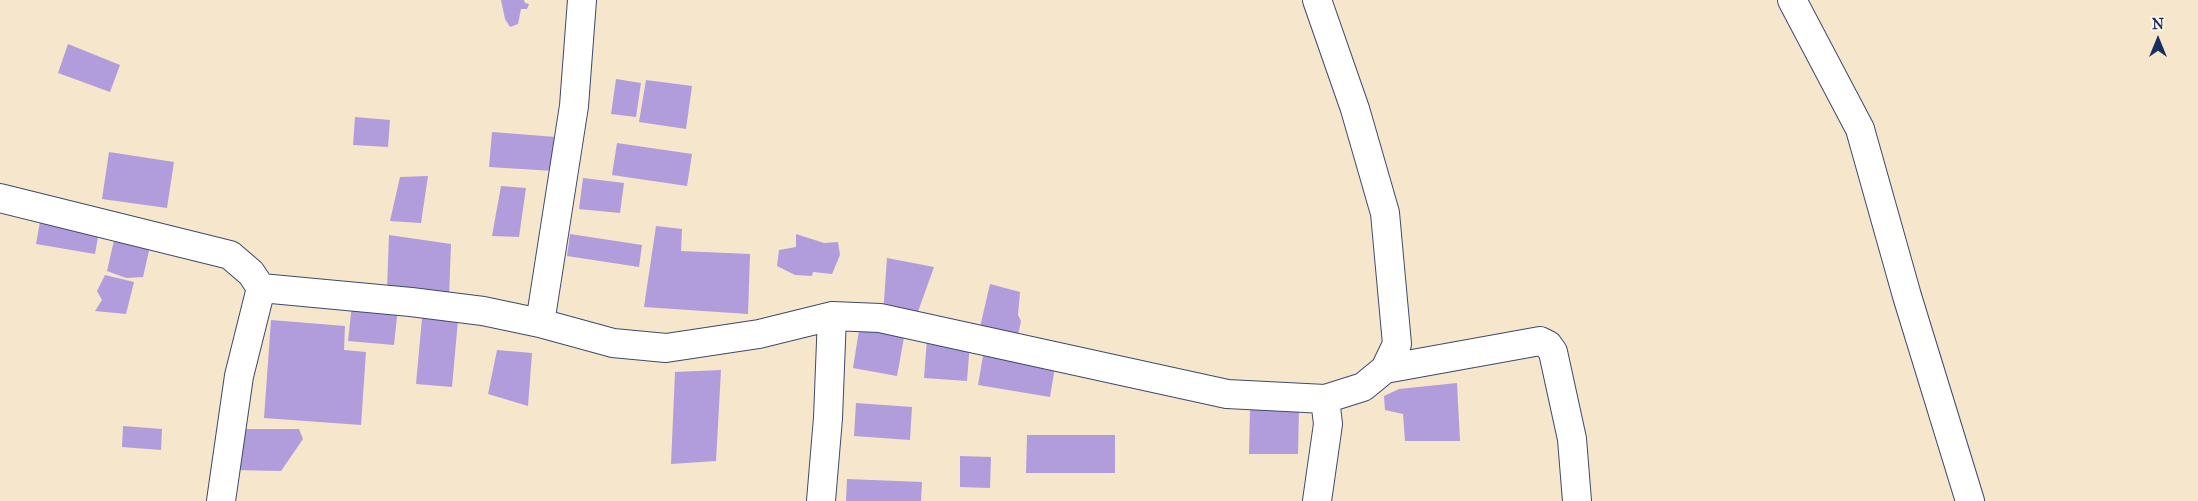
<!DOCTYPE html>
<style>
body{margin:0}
#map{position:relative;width:2198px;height:501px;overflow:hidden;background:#f5e6cc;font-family:"IM FELL Great Primer",serif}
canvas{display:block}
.north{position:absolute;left:2133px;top:15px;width:50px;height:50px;-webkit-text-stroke:4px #fcf5e5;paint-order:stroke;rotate:0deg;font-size:14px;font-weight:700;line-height:20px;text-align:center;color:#1b2f5e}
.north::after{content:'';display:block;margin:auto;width:18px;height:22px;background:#1b2f5e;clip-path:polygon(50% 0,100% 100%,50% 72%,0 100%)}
</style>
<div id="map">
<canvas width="2198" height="501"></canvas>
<div class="north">N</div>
</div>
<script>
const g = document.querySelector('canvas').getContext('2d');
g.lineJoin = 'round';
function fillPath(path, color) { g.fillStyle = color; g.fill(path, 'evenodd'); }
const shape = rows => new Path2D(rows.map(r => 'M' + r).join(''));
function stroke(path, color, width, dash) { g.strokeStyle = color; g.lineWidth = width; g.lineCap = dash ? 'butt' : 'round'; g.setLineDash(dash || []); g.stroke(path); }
fillPath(shape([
 [501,0,524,0,525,3,529,4,527,9,521,9,518,24,510,27,505,19],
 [68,44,120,65,110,92,58,73],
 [616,79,641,83,636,117,611,114],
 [646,80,692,86,686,129,639,122],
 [355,117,390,120,388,147,353,145],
 [492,132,556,137,554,171,489,167],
 [617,143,692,154,687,186,612,175],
 [109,152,174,162,167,208,102,199],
 [428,176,421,223,390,221,400,177],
 [583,178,624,183,620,213,579,209],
 [501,186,526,188,519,237,492,236],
 [41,216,100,226,95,254,36,244],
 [656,226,682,229,681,251,750,254,748,314,644,307],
 [570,234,642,245,639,267,567,256],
 [796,234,824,243,838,242,840,255,832,274,813,272,812,276,795,275,777,266,779,250,796,247],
 [389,235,451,244,449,297,387,288],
 [115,236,151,242,143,277,126,278,107,271],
 [887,258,934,267,915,320,883,315],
 [105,275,134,282,126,314,95,311,102,300,97,291],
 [990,284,1020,292,1018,315,1021,321,1018,335,978,336],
 [352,304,398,308,394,345,348,341],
 [422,318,458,320,452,387,416,384],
 [271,320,345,326,344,350,366,352,361,425,264,418],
 [860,324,905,332,897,376,853,368],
 [927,339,970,342,967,381,924,378],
 [497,350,532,353,528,406,488,394],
 [984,350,1056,361,1050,397,978,385],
 [721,370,716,461,671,464,675,372],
 [1457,383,1460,441,1405,441,1403,414,1385,410,1384,396,1399,389],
 [856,403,912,407,910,440,854,436],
 [1250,409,1299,409,1298,454,1249,454],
 [123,426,162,429,161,450,122,447],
 [236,429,299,429,303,439,281,471,231,470],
 [1027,435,1115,435,1115,473,1026,473],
 [960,456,991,457,990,488,960,487],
 [847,479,922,482,921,501,846,501]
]), '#b19ddb');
const street = shape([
 [582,0,574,106,540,323,613,343,666,348,759,334,832,316,880,318,1227,394,1325,399,1363,387,1385,369,1397,344,1385,213,1355,109,1317,0],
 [1792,0,1860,129,1907,296,1970,501],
 [0,198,230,255,251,273,261,288],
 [1385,369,1540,341,1548,345,1553,352,1572,439,1577,501],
 [221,501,239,376,261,288,411,302,483,311,540,323],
 [821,501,828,418,832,316],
 [1317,501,1328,424,1325,399]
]);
stroke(street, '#3c4a6e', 30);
stroke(street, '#fff', 28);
</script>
